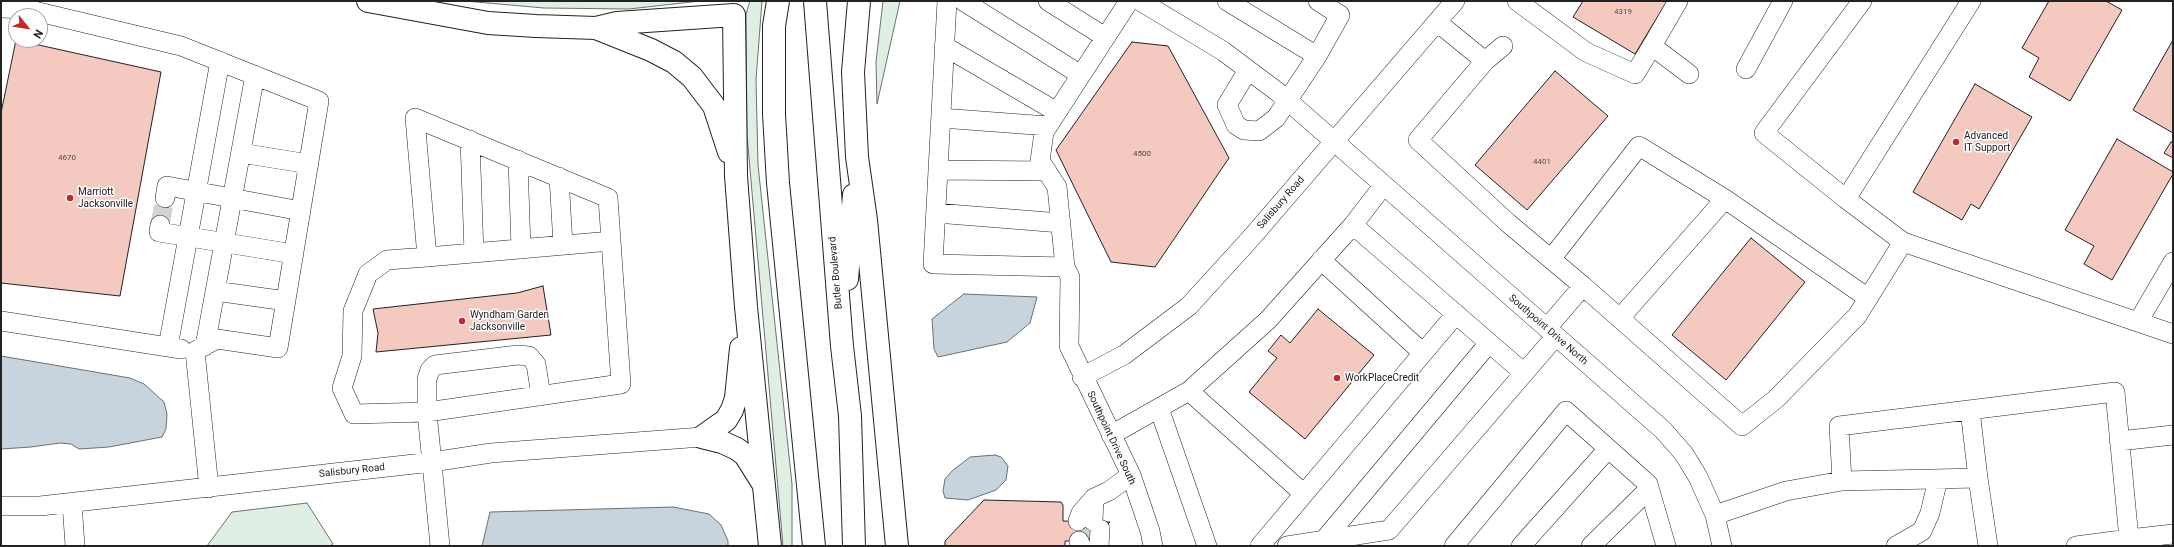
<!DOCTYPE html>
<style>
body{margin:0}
#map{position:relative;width:2174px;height:547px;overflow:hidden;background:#fff;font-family:Roboto,sans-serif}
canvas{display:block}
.frame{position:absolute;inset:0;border:2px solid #222;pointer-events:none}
.north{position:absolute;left:8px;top:8px;width:40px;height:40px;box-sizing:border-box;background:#fff;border:1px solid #a7a7a7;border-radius:50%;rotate:120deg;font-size:11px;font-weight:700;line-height:16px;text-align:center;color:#222}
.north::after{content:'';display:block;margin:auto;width:14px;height:18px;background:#c62828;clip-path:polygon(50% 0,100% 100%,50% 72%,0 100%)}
</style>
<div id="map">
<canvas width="2174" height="547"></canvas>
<div class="frame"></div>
<div class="north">N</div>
</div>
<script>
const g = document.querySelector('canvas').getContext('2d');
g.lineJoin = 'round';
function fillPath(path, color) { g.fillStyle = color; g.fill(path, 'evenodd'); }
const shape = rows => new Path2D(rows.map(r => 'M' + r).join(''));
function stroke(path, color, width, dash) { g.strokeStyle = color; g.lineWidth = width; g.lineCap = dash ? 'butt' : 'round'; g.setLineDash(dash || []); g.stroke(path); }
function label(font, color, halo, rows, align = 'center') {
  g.font = font + ' Roboto,sans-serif'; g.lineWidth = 3; g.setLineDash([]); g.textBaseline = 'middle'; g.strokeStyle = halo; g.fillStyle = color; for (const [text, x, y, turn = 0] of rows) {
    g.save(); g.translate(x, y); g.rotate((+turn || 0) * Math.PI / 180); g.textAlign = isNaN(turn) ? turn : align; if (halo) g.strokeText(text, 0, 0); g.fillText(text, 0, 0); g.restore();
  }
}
const green = shape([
 [465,1,700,1,629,9,544,8,465,1],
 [750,1,762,1,756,80,758,165,792,484,792,546,783,546,747,135,746,14,750,1],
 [883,1,900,1,877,104,876,62,883,1],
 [307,503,333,544,330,546,207,546,232,512,307,503]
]);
fillPath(green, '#e0efe3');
stroke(green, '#6f6f6f', 1);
const water = shape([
 [964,294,1037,297,1030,323,1007,342,938,357,934,349,932,319,964,294],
 [1,356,130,378,144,384,164,402,167,414,166,429,162,437,109,447,79,449,71,444,60,443,31,447,1,449,1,356],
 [995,455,1001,457,1008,466,1006,480,996,490,968,500,945,498,943,491,945,479,952,471,970,457,995,455],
 [673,507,709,514,721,525,728,541,728,546,482,546,490,512,673,507]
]);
fillPath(water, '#c7d3dd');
stroke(water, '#6f6f6f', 1);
const building = shape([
 [1583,1,1667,1,1635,54,1573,17,1583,1],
 [2049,1,2106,1,2122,10,2070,101,2029,77,2039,58,2022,48,2049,1],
 [16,40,161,72,120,296,1,283,1,113,16,40],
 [2173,40,2173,133,2133,110,2173,40],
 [1132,42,1168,46,1229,158,1155,267,1111,262,1056,150,1132,42],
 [1555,71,1608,116,1527,210,1475,165,1555,71],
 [1975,84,2032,117,1979,209,1971,204,1962,220,1913,192,1975,84],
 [2117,139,2173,172,2173,174,2112,280,2084,264,2094,246,2065,230,2117,139],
 [2171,142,2173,143,2173,158,2164,153,2171,142],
 [1751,238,1805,282,1726,380,1672,335,1751,238],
 [543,286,551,335,376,352,378,333,373,309,517,293,543,286],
 [1318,309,1374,355,1305,439,1249,392,1277,358,1268,351,1281,335,1290,343,1318,309],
 [984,500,1061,502,1063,505,1063,521,1110,522,1103,529,1098,529,1087,541,1065,541,1065,546,945,546,945,541,984,500]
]);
fillPath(building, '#f3c9c0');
stroke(building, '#222', 1);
stroke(shape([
 [160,225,165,198],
 [1086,521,1087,541]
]), '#d3d3d3', 19, [19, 10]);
const minor = shape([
 [947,1,933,264,1065,267],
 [963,1,1081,75],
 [1048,1,1105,37],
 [1129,1,1044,132,1040,161,1057,187,1065,267,1070,277,1069,346,1131,475,1150,531,1153,546],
 [1140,1,1223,51,1279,93,1663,430,1684,454,1698,477,1715,515,1722,546],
 [1227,1,1317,56,1340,15,1318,1],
 [1517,1,1586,52,1635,74,1652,46,1689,74],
 [1971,1,1846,199,1903,242,2173,334],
 [1,8,26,9,181,46,319,101,278,348,217,339,195,351,209,488],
 [1437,22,1485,61,1418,140,1508,223,1583,286],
 [944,46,1057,112],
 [1652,46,1678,1],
 [1485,61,1503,46],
 [1746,69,1783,1],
 [1248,70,1227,105,1236,125,1244,130,1259,131,1276,118,1317,56],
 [941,118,1048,126],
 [470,140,474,253],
 [241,153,309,164],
 [518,160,521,249],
 [938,170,1047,171],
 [559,177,563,245],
 [165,198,167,186,301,211],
 [1846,199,1764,133,1862,1],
 [936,213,1061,223],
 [160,225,159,232,294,254],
 [1353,225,1524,373],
 [427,257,611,241],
 [1551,259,1639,146,1725,199],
 [1321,260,1423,353],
 [215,291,286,301],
 [1620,318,1725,199,1868,298],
 [1,321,181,349],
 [2138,322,2173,262],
 [1547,328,1583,286,1742,426,1776,399,1857,316,1903,242],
 [205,346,255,75],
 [168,347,220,61],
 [1082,377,1124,355,1189,306,1251,238,1455,1],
 [1189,391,1304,494],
 [1159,408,1207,546],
 [1970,410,1978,478],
 [1111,435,1189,391,1268,320,1353,225,1383,186],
 [2119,441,2173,435],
 [1842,481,1839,426,2115,392,2129,539,2076,546],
 [72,503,75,546],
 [1,506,40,506,432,462,491,453,702,437],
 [1715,515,1786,491,1842,481,1978,478,1988,546],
 [1078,521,1081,513,1094,498],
 [1093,521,1094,498,1109,491,1131,475],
 [2129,539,2173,534],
 [1324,540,1489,343],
 [1079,541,1081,546],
 [440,546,427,412,621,384,608,198,415,118,427,257,387,260,368,274,353,311,352,356,342,388,354,414,427,412,427,379,430,370,435,365,518,355,529,356,536,364,541,396],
 [1099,546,1100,529],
 [1260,546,1456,314],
 [1287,546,1389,530,1556,336],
 [1454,546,1566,411,1648,484,1666,546],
 [1521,546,1608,449],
 [1591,546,1649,489],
 [1896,546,1922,531,1930,513,1938,479]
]);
const highway = shape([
 [368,1,488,23,536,26,596,28,617,23,734,15],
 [778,1,774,26,774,114,778,183,814,546],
 [815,1,842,346,850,416,854,546],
 [859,1,853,72,857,157,866,220,897,546],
 [734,15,736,176,746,307,770,546],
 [596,28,651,50,674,62,692,77,714,106,729,152],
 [847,279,854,195],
 [702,437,726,420,732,410,736,398,741,348],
 [702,437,722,442,737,449,745,455,762,482]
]);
stroke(minor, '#222', 20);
stroke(highway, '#222', 24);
stroke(minor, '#fff', 19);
stroke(highway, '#fff', 22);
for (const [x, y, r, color] of [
 [1956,142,4,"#c62828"],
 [70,198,4,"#c62828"],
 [462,321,4,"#c62828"],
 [1337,378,4,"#c62828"]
]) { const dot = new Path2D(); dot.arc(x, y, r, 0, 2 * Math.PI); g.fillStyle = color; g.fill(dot); stroke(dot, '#fff', 1.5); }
label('8px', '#564c4a', null, [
 ["4319",1623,12],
 ["4500",1142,154],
 ["4670",67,158],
 ["4401",1542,162]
]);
label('10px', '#222', '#fff', [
 ["Advanced",1964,136],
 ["IT Support",1964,148],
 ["Marriott",78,192],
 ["Jacksonville",78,204],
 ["Wyndham Garden",470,315],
 ["Jacksonville",470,327],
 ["WorkPlaceCredit",1345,378]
], 'left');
label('10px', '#222', '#fff', [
 ["Salisbury Road",1281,203,-49],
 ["Butler Boulevard",836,273,-95],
 ["Southpoint Drive North",1548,330,41],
 ["Southpoint Drive South",1111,438,65],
 ["Salisbury Road",352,471,-6]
]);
</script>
